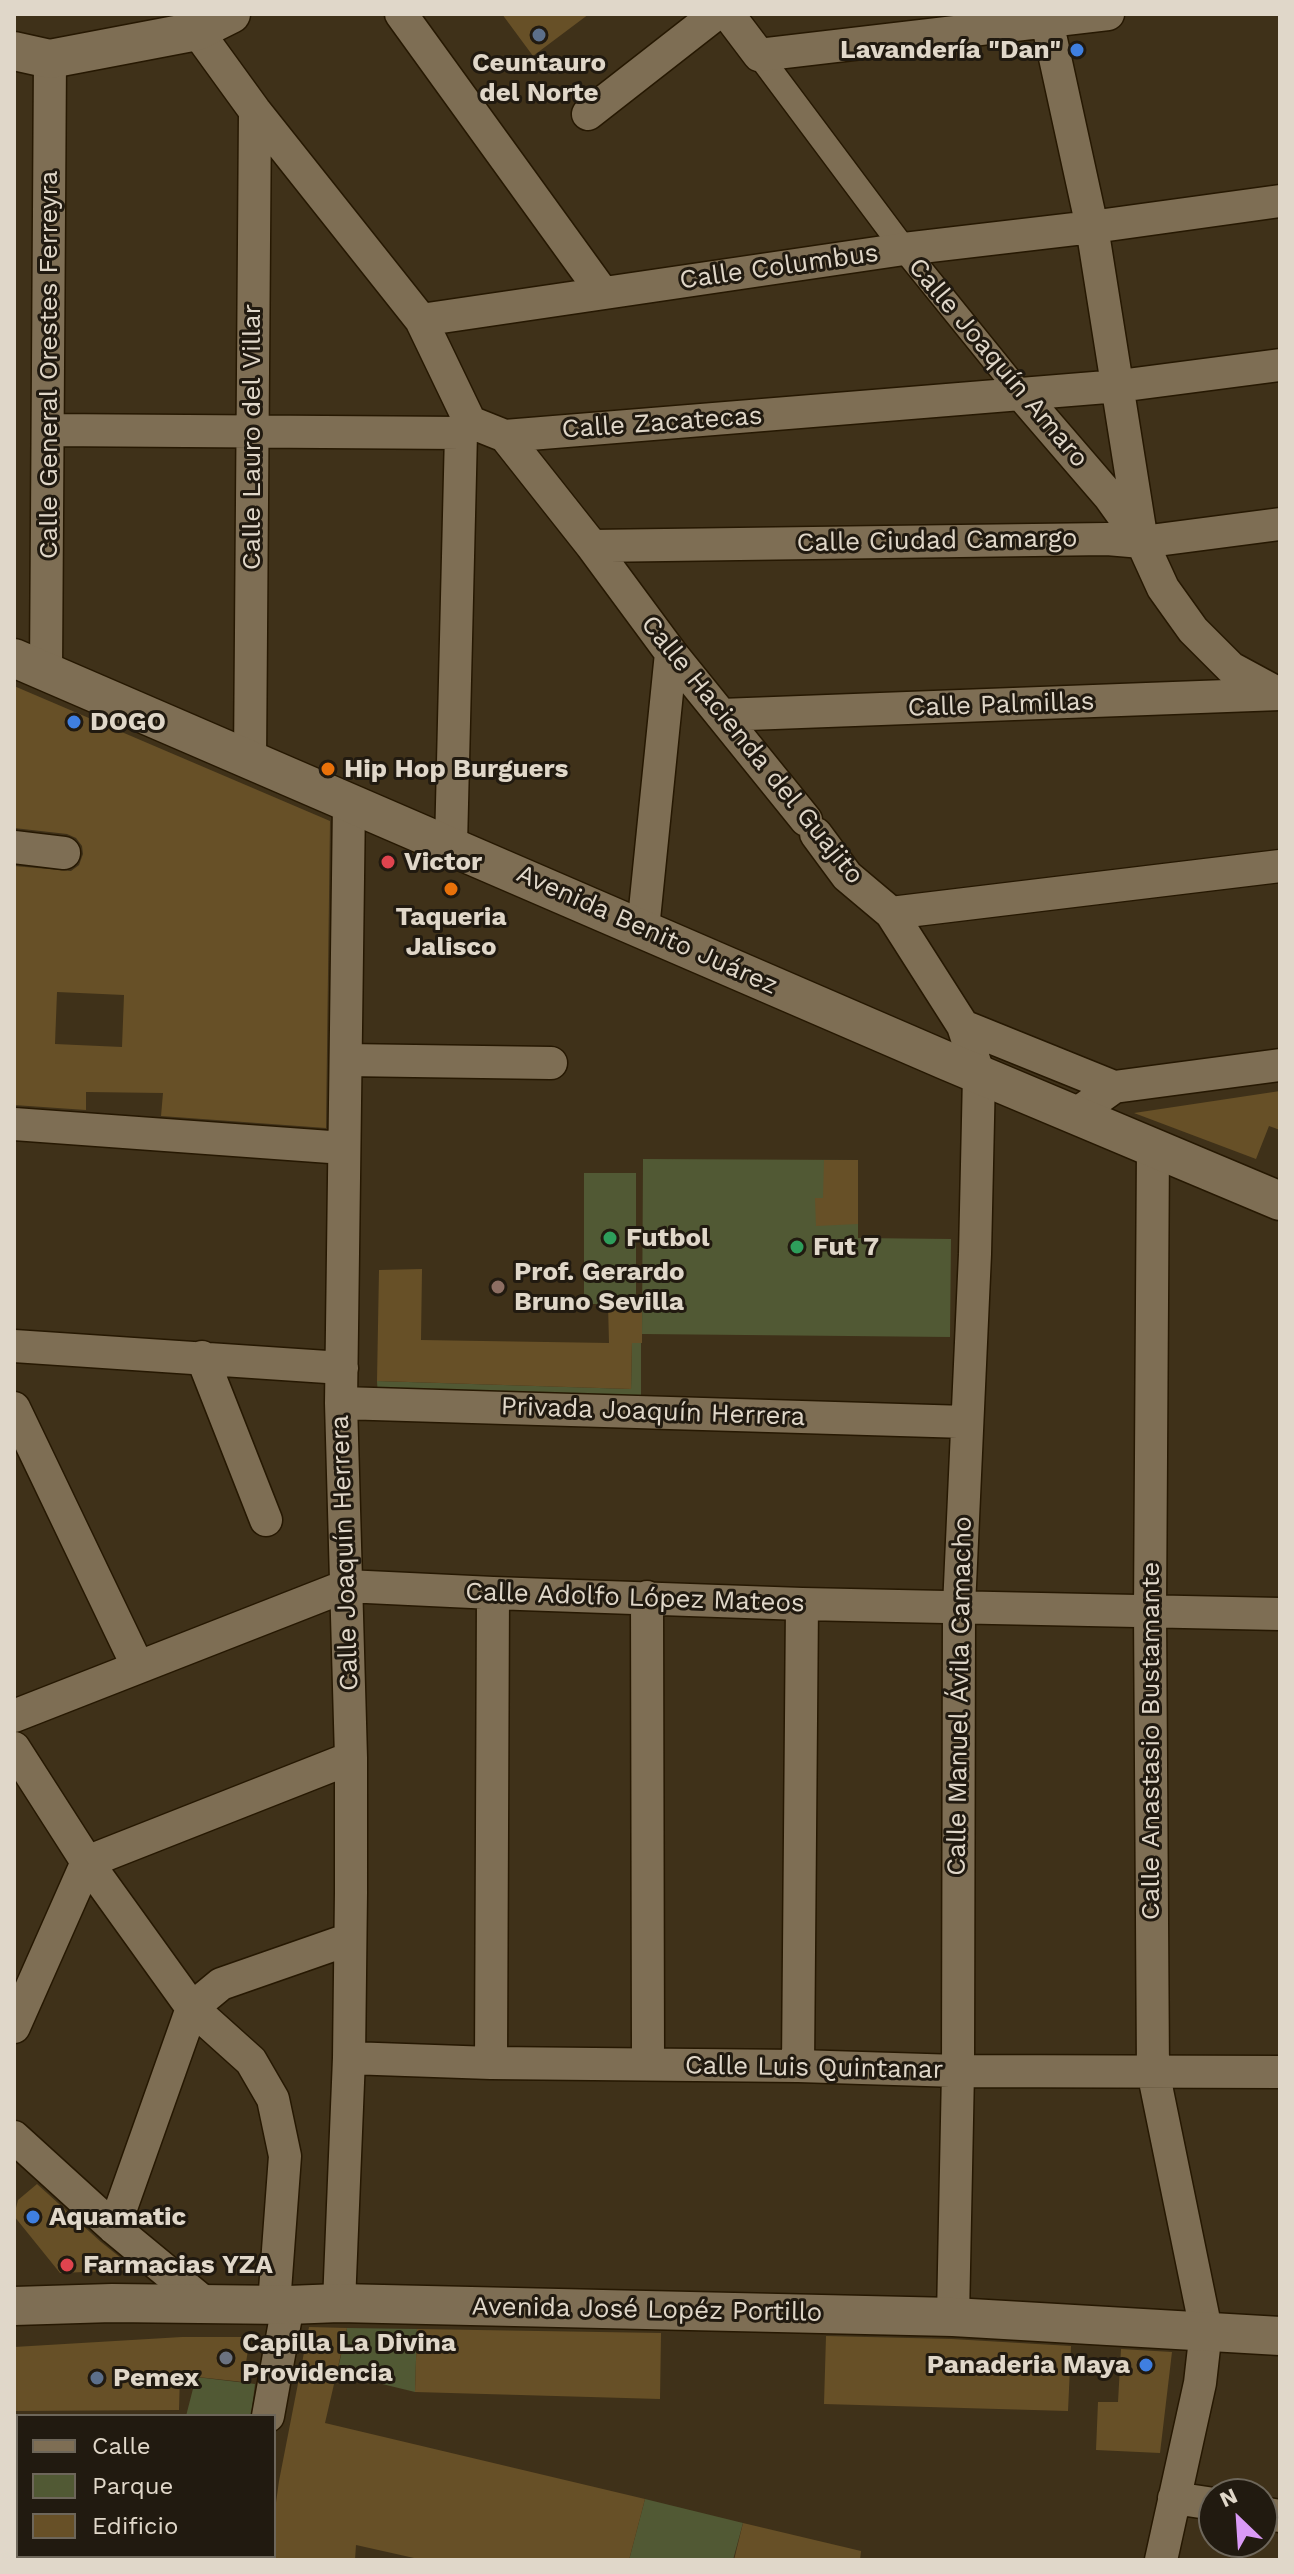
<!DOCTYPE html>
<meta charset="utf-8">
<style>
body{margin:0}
#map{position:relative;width:1294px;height:2574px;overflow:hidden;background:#3f3119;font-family:"Work Sans",sans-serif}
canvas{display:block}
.frame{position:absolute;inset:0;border:16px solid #e0d7c9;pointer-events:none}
.legend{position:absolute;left:16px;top:2414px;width:260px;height:144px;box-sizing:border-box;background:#211a10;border:2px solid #6d665a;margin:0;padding:10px 14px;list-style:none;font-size:24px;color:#e0d7c9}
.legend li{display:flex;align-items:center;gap:16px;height:40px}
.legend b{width:40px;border:2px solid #6d665a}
.north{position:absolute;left:1198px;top:2478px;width:80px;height:80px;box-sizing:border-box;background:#211a10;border:2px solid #6d665a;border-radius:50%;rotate:335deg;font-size:22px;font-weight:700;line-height:32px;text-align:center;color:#e0d7c9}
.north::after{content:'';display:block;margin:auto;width:28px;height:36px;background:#da9af6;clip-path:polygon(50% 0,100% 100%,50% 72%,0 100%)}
</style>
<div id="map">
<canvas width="1294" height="2574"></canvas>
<div class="frame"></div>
<ul class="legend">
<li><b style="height:10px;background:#7e6e54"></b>Calle</li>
<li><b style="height:22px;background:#515934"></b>Parque</li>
<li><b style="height:22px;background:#675027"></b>Edificio</li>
</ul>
<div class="north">N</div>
</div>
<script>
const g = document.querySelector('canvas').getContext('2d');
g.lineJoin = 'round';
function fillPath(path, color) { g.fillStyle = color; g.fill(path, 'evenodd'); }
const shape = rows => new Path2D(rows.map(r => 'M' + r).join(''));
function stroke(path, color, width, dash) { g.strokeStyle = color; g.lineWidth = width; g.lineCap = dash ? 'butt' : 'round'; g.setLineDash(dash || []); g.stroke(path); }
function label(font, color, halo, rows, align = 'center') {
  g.font = font + ' "Work Sans",sans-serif'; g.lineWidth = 6; g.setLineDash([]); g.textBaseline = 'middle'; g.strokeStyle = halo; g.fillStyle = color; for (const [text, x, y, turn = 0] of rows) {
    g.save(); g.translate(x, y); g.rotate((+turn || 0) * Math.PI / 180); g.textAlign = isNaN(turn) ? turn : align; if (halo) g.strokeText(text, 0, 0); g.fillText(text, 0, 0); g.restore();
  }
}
fillPath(shape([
 [643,1159,858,1160,858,1238,951,1239,950,1337,642,1334],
 [584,1173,636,1173,636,1304,584,1304],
 [632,1343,641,1343,641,1405,378,1398,377,1381,631,1389],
 [347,2328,417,2329,415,2392,337,2373],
 [196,2377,255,2384,251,2416,186,2416],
 [645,2499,743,2523,733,2560,629,2560]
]), '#515934');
fillPath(shape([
 [502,14,589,14,533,56],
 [14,686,330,821,326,1128,161,1116,163,1093,86,1092,86,1110,14,1105,14,866,71,871,79,865,83,854,82,846,76,838,67,834,14,828],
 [57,992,124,995,122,1047,55,1044],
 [1280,1091,1280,1130,1269,1126,1256,1159,1134,1113],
 [824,1160,858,1160,858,1224,816,1226,815,1198,823,1198],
 [422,1269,421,1340,609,1343,608,1304,642,1304,642,1343,632,1343,631,1389,377,1381,379,1270],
 [37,2184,101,2242,136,2270,60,2273,14,2216,18,2200],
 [309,2327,347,2328,325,2423,645,2499,629,2560,423,2560,356,2545,355,2560,274,2560,274,2517,279,2481],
 [417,2329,661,2333,660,2399,415,2392],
 [826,2336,952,2339,1071,2346,1068,2411,824,2404],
 [182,2337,250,2337,243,2382,180,2375,179,2410,14,2411,14,2347],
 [1121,2349,1172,2352,1160,2453,1096,2450,1098,2402,1118,2402],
 [743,2523,861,2551,860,2560,734,2560]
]), '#675027');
const pedestrian = shape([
 [759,55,904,249,1022,395]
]);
const minor = shape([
 [401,14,602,292],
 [728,14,759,55,1108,14],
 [1047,21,1092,227,1142,542],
 [197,31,255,111,421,320,470,422],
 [588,114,716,14],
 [421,320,904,249,1092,227,1280,201],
 [1022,395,1109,496,1142,542,1163,588,1193,630,1231,668,1279,694],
 [49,430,461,433,470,422,505,436,1119,386,1280,365],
 [505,436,592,546,671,653,806,820],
 [592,546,1107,539,1142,542,1280,524],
 [46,671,50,59],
 [721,715,1280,694],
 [250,762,255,111],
 [816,834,847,876,891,913,963,1026,979,1075,975,1254,959,1607,958,2071,953,2317],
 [451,845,461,433],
 [14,847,64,853],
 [891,913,1280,866],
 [643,929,671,653],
 [963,1026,1114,1087],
 [346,1060,551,1063],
 [1075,1115,1114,1087,1280,1065],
 [14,1124,344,1148],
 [1153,1147,1150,1611,1153,2071,1206,2330,1200,2383,1161,2560],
 [14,1346,342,1368],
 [202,1357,266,1520],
 [341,1403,966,1422],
 [14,1408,138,1667],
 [647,1597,648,2064],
 [14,1716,346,1586,493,1593,802,1604,1280,1614],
 [14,1748,87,1862,192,2008,251,2061,273,2099,285,2156,274,2304],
 [14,2027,87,1862,351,1758],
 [349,2058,491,2063,798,2066,958,2071,1280,2072],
 [491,2063,493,1593],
 [798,2066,802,1604],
 [14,2137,114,2228,206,2304],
 [114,2228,192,2008,221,1984,350,1939],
 [339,2303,349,2058,351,1892,351,1758,341,1403,349,803],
 [268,2416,288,2305],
 [1174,2498,1214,2504],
 [1262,2513,1280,2516],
 [248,2560,248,2556]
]);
const tertiary = shape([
 [14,51,50,59,197,31,231,14],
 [14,658,947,1061,1280,1201],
 [14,2306,112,2303,288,2305,339,2303,953,2317,1280,2336]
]);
stroke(pedestrian, '#261802', 27);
stroke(minor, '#261802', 35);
stroke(tertiary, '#261802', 41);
stroke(pedestrian, '#7e6e54', 24);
stroke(minor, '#7e6e54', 32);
stroke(tertiary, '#7e6e54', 38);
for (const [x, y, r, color] of [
 [539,35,8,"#5c6f8a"],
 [1077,50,8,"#3f7fe0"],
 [74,722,8,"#3f7fe0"],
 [328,769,8,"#e8710a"],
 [388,862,8,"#e0444e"],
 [451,889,8,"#e8710a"],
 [610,1238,8,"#2e9e5b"],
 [797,1247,8,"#2e9e5b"],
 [498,1287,8,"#8d6e63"],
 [33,2217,8,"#3f7fe0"],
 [67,2265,8,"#e0444e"],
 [226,2358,8,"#6b7280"],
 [1146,2365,8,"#3f7fe0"],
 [97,2378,8,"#5c6f8a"]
]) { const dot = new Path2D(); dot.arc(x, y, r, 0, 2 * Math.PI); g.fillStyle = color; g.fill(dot); stroke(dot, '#211a10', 3); }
label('bold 26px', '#e0d7c9', '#211a10', [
 ["Lavandería \"Dan\"",1061,50,"right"],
 ["Ceuntauro",539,63,"center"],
 ["del Norte",539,93,"center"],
 ["DOGO",90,722],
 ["Hip Hop Burguers",344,769],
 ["Victor",404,862],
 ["Taqueria",451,917,"center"],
 ["Jalisco",451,947,"center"],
 ["Futbol",626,1238],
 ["Fut 7",813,1247],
 ["Prof. Gerardo",514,1272],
 ["Bruno Sevilla",514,1302],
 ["Aquamatic",49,2217],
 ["Farmacias YZA",83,2265],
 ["Capilla La Divina",242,2343],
 ["Providencia",242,2373],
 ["Panaderia Maya",1130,2365,"right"],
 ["Pemex",113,2378]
], 'left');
label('26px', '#e0d7c9', '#211a10', [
 ["Calle Columbus",779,267,-8],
 ["Calle Joaquín Amaro",998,363,50],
 ["Calle General Orestes Ferreyra",49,365,-90],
 ["Calle Zacatecas",662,423,-4],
 ["Calle Lauro del Villar",252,437,-90],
 ["Calle Ciudad Camargo",937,541,-1],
 ["Calle Palmillas",1001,705,-2],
 ["Calle Hacienda del Guajito",752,750,51],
 ["Avenida Benito Juárez",647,930,24],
 ["Privada Joaquín Herrera",653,1412,2],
 ["Calle Joaquín Herrera",345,1553,-92],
 ["Calle Adolfo López Mateos",635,1598,2],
 ["Calle Manuel Ávila Camacho",960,1696,-89],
 ["Calle Anastasio Bustamante",1151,1741,-90],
 ["Calle Luis Quintanar",814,2068,1],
 ["Avenida José Lopéz Portillo",647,2310,1]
]);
</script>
